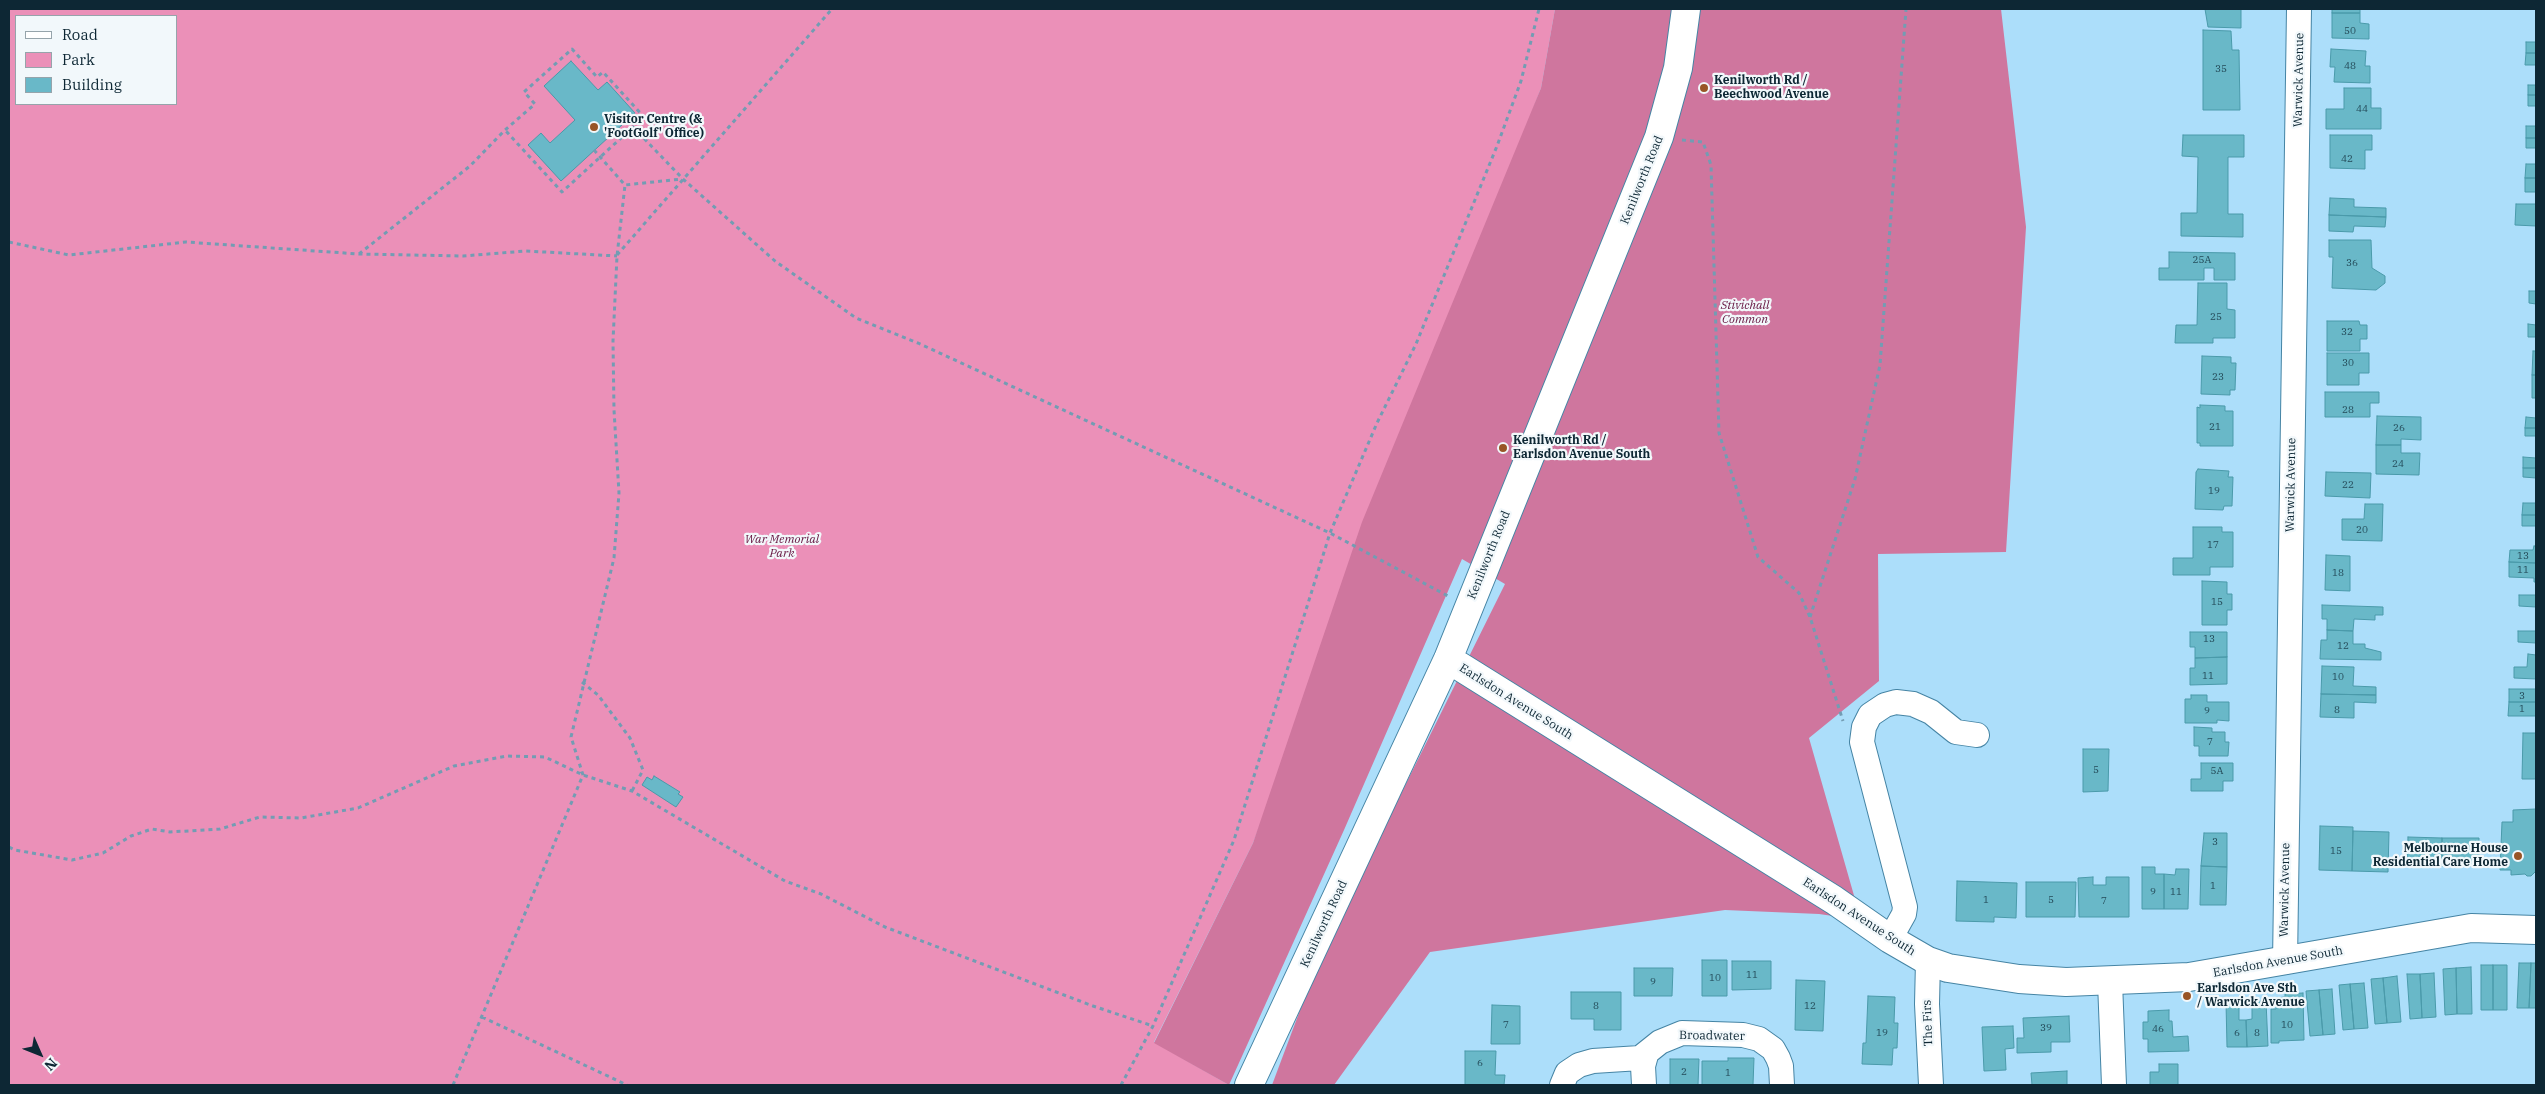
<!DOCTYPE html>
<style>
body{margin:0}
#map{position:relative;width:2545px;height:1094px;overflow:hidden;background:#acdefa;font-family:"IBM Plex Serif",serif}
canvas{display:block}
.frame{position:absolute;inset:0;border:10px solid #0d2734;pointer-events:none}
.legend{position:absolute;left:15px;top:15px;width:162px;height:90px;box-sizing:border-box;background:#f2f8fb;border:1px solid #96a4ab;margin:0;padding:6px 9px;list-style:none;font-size:15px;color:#0d2734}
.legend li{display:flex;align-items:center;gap:10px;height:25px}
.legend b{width:25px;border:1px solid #96a4ab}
.north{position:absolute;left:15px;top:1029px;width:50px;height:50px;-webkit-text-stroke:4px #f2f8fb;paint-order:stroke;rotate:134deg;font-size:14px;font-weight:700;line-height:20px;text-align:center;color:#0d2734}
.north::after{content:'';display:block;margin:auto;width:18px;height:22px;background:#0d2734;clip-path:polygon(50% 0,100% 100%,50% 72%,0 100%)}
</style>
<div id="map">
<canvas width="2545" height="1094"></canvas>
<div class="frame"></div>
<ul class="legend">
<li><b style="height:6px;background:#fff"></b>Road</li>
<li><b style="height:14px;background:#eb90b8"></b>Park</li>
<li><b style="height:14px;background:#69b8c8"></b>Building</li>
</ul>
<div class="north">N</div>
</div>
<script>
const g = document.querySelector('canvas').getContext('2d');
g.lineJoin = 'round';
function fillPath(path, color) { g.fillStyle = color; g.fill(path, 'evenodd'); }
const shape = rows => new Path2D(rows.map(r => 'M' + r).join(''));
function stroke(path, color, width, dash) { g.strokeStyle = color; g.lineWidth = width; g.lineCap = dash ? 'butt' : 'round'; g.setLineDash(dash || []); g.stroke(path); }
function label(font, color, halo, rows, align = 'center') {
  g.font = font + ' "IBM Plex Serif",serif'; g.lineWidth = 4.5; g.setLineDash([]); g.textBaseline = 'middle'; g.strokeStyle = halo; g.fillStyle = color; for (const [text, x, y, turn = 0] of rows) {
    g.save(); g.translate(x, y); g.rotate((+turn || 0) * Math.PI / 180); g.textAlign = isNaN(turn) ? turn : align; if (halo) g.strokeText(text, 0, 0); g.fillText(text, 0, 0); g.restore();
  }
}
fillPath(shape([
 [9,9,1555,9,1541,88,1253,843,1154,1042,1229,1085,9,1085],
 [16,16,176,16,176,104,16,104]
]), '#eb90b8');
fillPath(shape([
 [1555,9,2001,9,2026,227,2006,552,1878,554,1879,681,1809,738,1861,920,1819,914,1725,910,1430,952,1334,1085,1272,1085,1320,957,1505,584,1462,559,1344,830,1229,1085,1154,1043,1253,843,1362,522,1541,88]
]), '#cf769e');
const building = shape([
 [2205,9,2241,9,2241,28,2208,27,2205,9],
 [2332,9,2360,9,2360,13,2332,13,2332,9],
 [2332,13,2360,13,2360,23,2369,24,2369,39,2332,38,2332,13],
 [2203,30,2231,31,2232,50,2239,50,2240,110,2203,110,2203,30],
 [2526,42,2536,42,2536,53,2526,53,2526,42],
 [2331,49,2366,51,2365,66,2370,66,2370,83,2334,82,2335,67,2330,67,2331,49],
 [2526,53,2536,53,2536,65,2525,65,2526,53],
 [571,61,598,90,607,82,635,113,561,181,528,145,541,133,550,143,575,120,544,86,571,61],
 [2528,85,2536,85,2536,95,2528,95,2528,85],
 [2344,88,2371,88,2371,108,2381,108,2381,129,2326,129,2326,109,2344,109,2344,88],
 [2528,95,2536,95,2536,106,2528,106,2528,95],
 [2526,126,2536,126,2536,138,2526,138,2526,126],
 [2183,135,2244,135,2244,157,2228,157,2228,214,2243,214,2243,237,2181,236,2181,213,2197,213,2198,157,2182,156,2183,135],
 [2330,135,2372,135,2372,150,2365,150,2365,169,2330,168,2330,135],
 [2526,138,2536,138,2536,148,2526,148,2526,138],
 [2526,164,2536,164,2536,178,2525,178,2526,164],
 [2525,178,2536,178,2536,192,2525,192,2525,178],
 [2330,198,2354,199,2354,207,2386,208,2386,217,2329,215,2330,198],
 [2516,204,2536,204,2536,226,2515,225,2516,204],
 [2329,215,2386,217,2385,227,2354,226,2353,232,2329,231,2329,215],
 [2329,240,2371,240,2372,268,2385,276,2385,283,2376,290,2332,288,2333,257,2329,257,2329,240],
 [2169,252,2235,253,2235,280,2214,280,2214,268,2204,268,2204,280,2159,280,2159,268,2169,268,2169,252],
 [2198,283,2227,283,2227,309,2235,310,2235,338,2213,338,2213,343,2175,343,2176,325,2197,325,2198,283],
 [2529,291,2536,291,2536,304,2529,303,2529,291],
 [2327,321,2359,321,2360,325,2367,325,2367,339,2360,339,2360,351,2327,351,2327,321],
 [2528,324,2536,325,2536,337,2528,337,2528,324],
 [2533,351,2536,351,2536,375,2532,375,2533,351],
 [2327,353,2369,353,2369,373,2359,373,2359,385,2327,385,2327,353],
 [2202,356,2231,357,2231,363,2236,363,2235,390,2230,390,2230,395,2201,394,2202,356],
 [2532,375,2536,375,2536,398,2532,398,2532,375],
 [2325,392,2379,392,2379,403,2370,403,2370,417,2325,417,2325,392],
 [2200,405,2225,406,2225,411,2233,411,2233,446,2200,446,2200,443,2197,443,2197,407,2200,408,2200,405],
 [2377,416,2421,417,2421,440,2401,439,2401,445,2376,445,2377,416],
 [2526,417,2536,418,2536,428,2525,428,2526,417],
 [2525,428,2536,428,2536,436,2525,436,2525,428],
 [2376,445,2401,445,2401,453,2420,453,2419,475,2376,474,2376,445],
 [2523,457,2536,458,2536,468,2523,468,2523,457],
 [2523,468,2536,468,2536,478,2523,477,2523,468],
 [2198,469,2229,471,2228,477,2233,477,2232,506,2224,506,2223,510,2195,509,2196,472,2198,469],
 [2326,472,2371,473,2370,498,2325,496,2326,472],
 [2523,503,2536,503,2536,515,2522,515,2523,503],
 [2365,504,2383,504,2382,541,2342,540,2342,519,2364,519,2365,504],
 [2522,515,2536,515,2536,526,2522,526,2522,515],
 [2193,527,2222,527,2222,532,2233,532,2233,567,2210,567,2210,575,2173,575,2173,558,2193,558,2193,527],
 [2534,546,2536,546,2536,563,2509,562,2510,550,2533,550,2534,546],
 [2326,555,2350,556,2350,591,2325,590,2326,555],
 [2509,562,2536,563,2536,582,2534,582,2534,578,2509,577,2509,562],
 [2202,581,2227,582,2227,594,2232,594,2232,610,2227,610,2227,625,2202,625,2202,581],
 [2519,595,2536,595,2536,607,2519,606,2519,595],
 [2322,605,2383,607,2383,615,2375,615,2375,620,2354,619,2353,631,2327,630,2327,619,2322,619,2322,605],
 [2327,630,2353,631,2353,644,2365,644,2365,648,2381,652,2381,660,2320,659,2321,640,2327,640,2327,630],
 [2518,631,2536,631,2536,643,2518,642,2518,631],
 [2190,632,2227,632,2227,657,2195,658,2195,647,2190,647,2190,632],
 [2528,654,2536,655,2536,679,2514,678,2514,667,2527,667,2528,654],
 [2227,657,2227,684,2190,685,2190,668,2195,668,2195,658,2227,657],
 [2322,666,2354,667,2353,686,2376,687,2376,695,2321,694,2322,666],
 [2509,689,2536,689,2536,702,2509,702,2509,689],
 [2321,694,2376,695,2376,703,2354,702,2354,718,2320,717,2321,694],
 [2191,695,2207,695,2207,702,2229,702,2229,721,2217,720,2217,723,2185,723,2185,699,2191,699,2191,695],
 [2509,702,2536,702,2536,716,2508,716,2509,702],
 [2194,727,2212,728,2212,732,2225,732,2225,742,2229,742,2228,756,2199,756,2199,746,2194,746,2194,727],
 [2523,733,2536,733,2536,779,2522,779,2523,733],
 [2083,749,2109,749,2108,791,2083,792,2083,749],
 [2201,763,2233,763,2233,781,2223,781,2223,791,2191,791,2191,779,2201,779,2201,763],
 [654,776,680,792,678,794,683,797,676,807,642,785,647,777,652,780,654,776],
 [2536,809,2536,871,2531,876,2527,876,2525,874,2511,875,2511,870,2500,870,2502,822,2513,822,2513,810,2536,809],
 [2320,826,2353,827,2352,871,2319,870,2320,826],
 [2353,831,2389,832,2388,872,2352,871,2353,831],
 [2204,833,2227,833,2227,867,2201,866,2204,833],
 [2408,837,2442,838,2442,866,2407,866,2408,837],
 [2442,838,2479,838,2479,866,2442,866,2442,838],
 [2201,866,2227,867,2226,905,2200,905,2201,866],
 [2142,867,2155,867,2155,874,2164,874,2164,909,2142,909,2142,867],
 [2176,869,2189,869,2188,909,2164,909,2164,874,2175,875,2176,869],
 [2093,877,2093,885,2106,885,2106,877,2129,877,2129,917,2079,917,2078,878,2093,877],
 [1957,881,2017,883,2016,918,1994,917,1994,922,1956,921,1957,881],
 [2026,882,2076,882,2075,917,2026,917,2026,882],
 [1702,960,1727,960,1727,996,1702,996,1702,960],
 [1732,961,1771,961,1771,989,1732,990,1732,961],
 [2519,963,2531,963,2529,1008,2517,1008,2519,963],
 [2531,963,2536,963,2536,1008,2529,1008,2531,963],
 [2481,965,2493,965,2493,1010,2481,1010,2481,965],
 [2493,965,2507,965,2507,1010,2493,1010,2493,965],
 [2471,967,2472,1014,2457,1014,2456,968,2471,967],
 [1634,968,1673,968,1672,996,1634,996,1634,968],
 [2456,968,2457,1014,2445,1015,2443,969,2456,968],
 [2434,973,2436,1017,2422,1018,2420,974,2434,973],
 [2407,974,2420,974,2422,1018,2410,1019,2407,974],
 [2397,976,2401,1022,2387,1023,2383,978,2397,976],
 [2383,978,2387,1023,2375,1024,2371,979,2383,978],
 [1796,980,1825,981,1823,1031,1795,1030,1796,980],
 [2364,983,2368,1028,2354,1029,2350,984,2364,983],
 [2350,984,2354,1029,2343,1030,2339,985,2350,984],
 [2332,989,2335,1034,2323,1035,2319,990,2332,989],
 [2319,990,2323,1035,2310,1036,2306,991,2319,990],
 [1571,992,1621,992,1621,1030,1594,1030,1594,1019,1571,1019,1571,992],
 [2303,993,2304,1040,2279,1041,2279,1043,2271,1043,2271,1009,2276,1009,2276,998,2285,997,2285,994,2303,993],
 [1868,996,1895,997,1894,1023,1898,1023,1897,1048,1893,1048,1892,1065,1862,1064,1863,1043,1866,1043,1868,996],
 [2252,1001,2266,1001,2268,1046,2247,1047,2246,1020,2252,1019,2252,1001],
 [2226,1002,2239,1002,2239,1020,2246,1020,2247,1047,2227,1047,2226,1002],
 [1492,1005,1520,1006,1520,1044,1491,1044,1492,1005],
 [2169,1010,2169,1021,2172,1021,2173,1037,2188,1036,2189,1051,2148,1052,2148,1039,2143,1039,2143,1022,2148,1022,2148,1011,2169,1010],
 [2069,1016,2070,1042,2051,1042,2051,1052,2017,1053,2017,1038,2024,1038,2023,1018,2069,1016],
 [2013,1026,2014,1048,2005,1049,2006,1070,1984,1071,1982,1027,2013,1026],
 [1465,1051,1496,1051,1495,1075,1505,1075,1504,1085,1465,1085,1465,1051],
 [1728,1058,1754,1058,1753,1085,1702,1085,1702,1061,1728,1061,1728,1058],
 [1670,1059,1699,1059,1698,1085,1670,1085,1670,1059],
 [2159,1064,2178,1064,2178,1085,2150,1085,2150,1072,2159,1072,2159,1064],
 [2067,1071,2067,1085,2032,1085,2031,1073,2067,1071]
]);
fillPath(building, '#69b8c8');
stroke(building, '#4a9aaa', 1);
const minor = shape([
 [1890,939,1904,914,1905,907,1862,742,1864,727,1870,715,1885,705,1896,702,1913,704,1931,712,1956,732,1977,735],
 [1928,961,1927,1004,1931,1085],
 [2285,962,2299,9],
 [2110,982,2114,1085],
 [1562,1085,1567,1073,1579,1065,1593,1061,1640,1058,1660,1042,1682,1033,1743,1035,1759,1039,1773,1049,1778,1058,1781,1066,1782,1085],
 [1644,1085,1643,1066,1646,1055]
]);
const major = shape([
 [1448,659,1834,900,1890,939,1928,961,1948,968,2019,979,2066,982,2189,977,2471,928,2536,930],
 [1249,1085,1448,659,1659,137,1678,68,1686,9]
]);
stroke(minor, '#4584a4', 26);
stroke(major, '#4584a4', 30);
stroke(shape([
 [633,127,683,179,775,261,856,318,918,343,1330,533,1448,596],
 [1682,140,1703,142,1711,165,1719,433,1758,557,1799,593,1810,617,1843,721],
 [594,150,625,185,682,179],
 [9,242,69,255,186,242,359,254,463,256,526,251,617,256],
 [359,254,470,166,505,130,535,104,524,92,572,49,597,77,603,72,644,117,562,192,505,130],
 [617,255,832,9],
 [1810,617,1855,479,1880,365,1906,9],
 [582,682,598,695,630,738,643,770,632,791],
 [9,847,15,850,72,860,103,853,131,836,152,829,170,832,220,829,260,817,301,818,358,808,454,766,507,756,545,757,583,775,632,791,785,881,821,894,885,927,1093,1006,1153,1026],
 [482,1017,627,1085],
 [453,1085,583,775,571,737,614,558,619,493,614,410,613,341,617,256,625,185],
 [1121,1085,1153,1026,1234,840,1330,533,1377,423,1416,344,1497,146,1521,81,1539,9]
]), '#739cb3', 3, [4, 4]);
stroke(minor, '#fff', 24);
stroke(major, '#fff', 28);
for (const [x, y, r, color] of [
 [1704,88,5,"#985526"],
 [594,127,5,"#985526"],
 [1503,448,5,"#985526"],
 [2518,856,5,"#985526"],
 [2187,996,5,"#985526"]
]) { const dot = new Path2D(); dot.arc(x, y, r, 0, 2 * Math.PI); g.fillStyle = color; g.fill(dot); stroke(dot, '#f2f8fb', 2); }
label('10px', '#244b59', null, [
 ["50",2350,31],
 ["48",2350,66],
 ["35",2221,69],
 ["44",2362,109],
 ["42",2347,159],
 ["25A",2202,260],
 ["36",2352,263],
 ["25",2216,317],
 ["32",2347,332],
 ["30",2348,363],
 ["23",2218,377],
 ["28",2348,410],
 ["21",2215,427],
 ["26",2399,428],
 ["24",2398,464],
 ["22",2348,485],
 ["19",2214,491],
 ["20",2362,530],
 ["17",2213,545],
 ["13",2523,556],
 ["11",2523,570],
 ["18",2338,573],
 ["15",2217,602],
 ["13",2209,639],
 ["12",2343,646],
 ["11",2208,676],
 ["10",2338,677],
 ["3",2522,696],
 ["1",2522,709],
 ["8",2337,710],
 ["9",2207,711],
 ["7",2210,742],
 ["5",2096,770],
 ["5A",2217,771],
 ["3",2215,842],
 ["15",2336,851],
 ["1",2213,886],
 ["9",2153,892],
 ["11",2176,892],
 ["1",1986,900],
 ["5",2051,900],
 ["7",2104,901],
 ["11",1752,975],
 ["10",1715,978],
 ["9",1653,982],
 ["8",1596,1006],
 ["12",1810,1006],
 ["7",1506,1025],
 ["10",2287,1025],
 ["39",2046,1028],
 ["46",2158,1029],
 ["19",1882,1033],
 ["6",2237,1033],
 ["8",2257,1033],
 ["6",1480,1063],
 ["2",1684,1072],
 ["1",1728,1073]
]);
label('12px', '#0d2734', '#f2f8fb', [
 ["Warwick Avenue",2299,80,-89],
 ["Kenilworth Road",1642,180,-68],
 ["Warwick Avenue",2291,485,-89],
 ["Kenilworth Road",1489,555,-68],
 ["Earlsdon Avenue South",1516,702,32],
 ["Warwick Avenue",2285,890,-89],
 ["Earlsdon Avenue South",1859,917,33],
 ["Kenilworth Road",1324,924,-65],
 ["Earlsdon Avenue South",2278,962,-10],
 ["The Firs",1928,1023,-92],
 ["Broadwater",1712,1036,1]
]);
label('bold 12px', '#0d2734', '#f2f8fb', [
 ["Kenilworth Rd /",1714,81],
 ["Beechwood Avenue",1714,95],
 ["Visitor Centre (&",604,120],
 ["'FootGolf' Office)",604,134],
 ["Kenilworth Rd /",1513,441],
 ["Earlsdon Avenue South",1513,455],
 ["Melbourne House",2508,849,"right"],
 ["Residential Care Home",2508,863,"right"],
 ["Earlsdon Ave Sth",2197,989],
 ["/ Warwick Avenue",2197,1003]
], 'left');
label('italic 12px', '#671742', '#f2f8fb', [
 ["Stivichall",1745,306],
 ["Common",1745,320],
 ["War Memorial",782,540],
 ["Park",782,554]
]);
</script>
